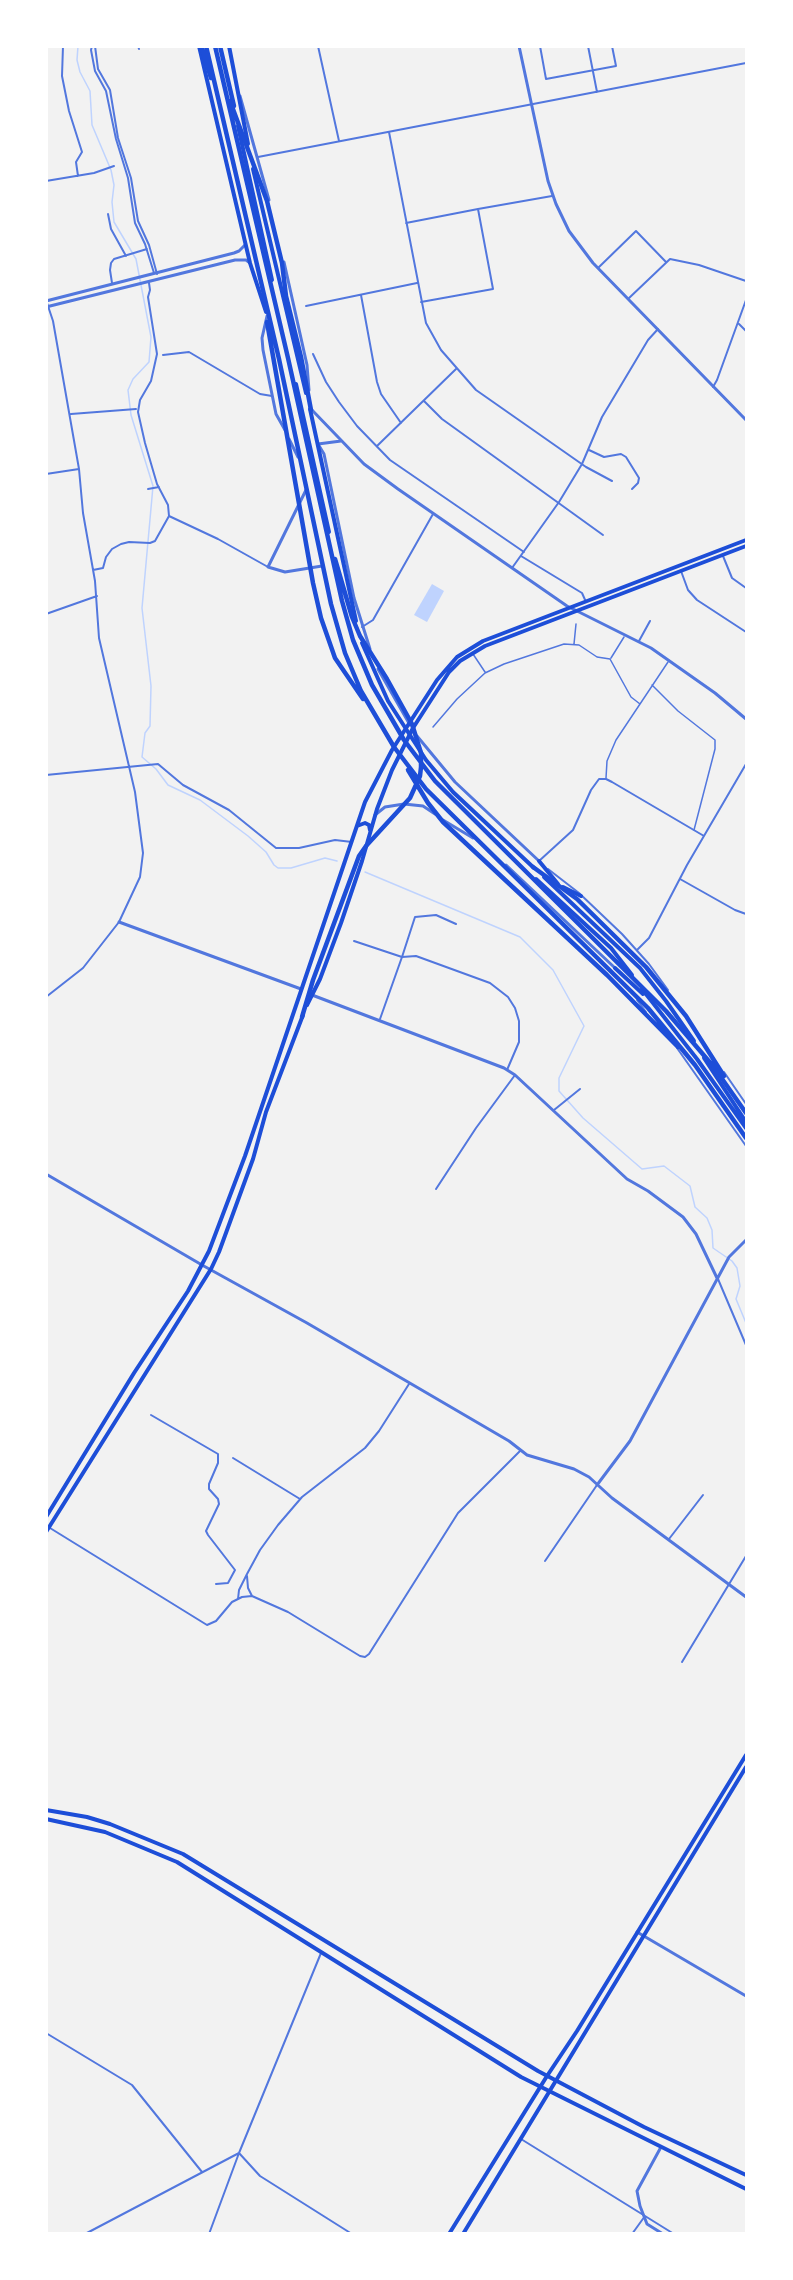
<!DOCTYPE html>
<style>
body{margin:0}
#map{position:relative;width:793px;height:2280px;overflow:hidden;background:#f2f2f2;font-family:"IBM Plex Sans",sans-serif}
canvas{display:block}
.frame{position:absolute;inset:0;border:48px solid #fff;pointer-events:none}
</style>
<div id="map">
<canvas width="793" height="2280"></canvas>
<div class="frame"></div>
</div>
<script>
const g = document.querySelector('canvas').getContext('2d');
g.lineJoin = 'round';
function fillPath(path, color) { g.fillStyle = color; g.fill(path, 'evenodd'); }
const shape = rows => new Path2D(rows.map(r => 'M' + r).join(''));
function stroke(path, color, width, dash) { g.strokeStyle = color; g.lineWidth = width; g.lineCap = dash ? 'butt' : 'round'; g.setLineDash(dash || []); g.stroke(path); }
fillPath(shape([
 [432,584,444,591,427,622,414,615]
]), '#bfd3fe');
stroke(shape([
 [78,46,77,60,80,72,90,91,92,125,111,170,114,185,112,202,114,222,136,259,151,337,149,362,133,379,128,390,131,415,153,486,142,608,151,686,150,726,145,733,142,757,156,769,168,785,200,800,248,836,266,852,274,865,278,868,291,868,325,858,337,861],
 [365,872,520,937,553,970,584,1026,559,1078,559,1091,583,1118,642,1169,664,1166,690,1186,695,1207,707,1218,712,1230,713,1248,732,1261,737,1268,740,1286,736,1299,746,1323]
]), '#bfd3fe', 1.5);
stroke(shape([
 [574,644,576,624],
 [473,654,485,672],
 [611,658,624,637],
 [652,685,678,711,715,740,715,749,694,830],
 [433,727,457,699,485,673,504,664,564,644,579,645,597,657,610,659,631,697,640,704],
 [606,778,607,761,616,740,668,662]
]), '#5277de', 1.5);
stroke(shape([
 [63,46,62,76,69,111,82,152,76,162,78,176],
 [92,46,91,50,95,71,106,91,116,139,128,178,135,223,145,244,154,273],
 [95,46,98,69,110,90,118,138,131,178,138,221,149,245,157,274],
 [138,46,139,49],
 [318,46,339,141],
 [540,46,546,79,616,66,612,46],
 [588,46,597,92],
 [389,132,426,323,441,350,476,390,586,467,612,481],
 [258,157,746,63],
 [46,181,94,173,114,166],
 [478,209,552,196],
 [108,214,111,229,126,256],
 [406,223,478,209,493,289,421,302],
 [598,268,636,231,666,262],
 [112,283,110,270,111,263,114,259,147,249],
 [361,295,377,382,381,394,401,423],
 [628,299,670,259,699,265,746,281],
 [46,300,53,321,79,469,83,513,95,581,99,638,135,792,143,853,140,877,119,922,83,968,46,997],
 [306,306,417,283],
 [739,324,746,331],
 [313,354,326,382,339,402,357,426,390,460,524,552],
 [163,355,189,352,260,394,272,396],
 [713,387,717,380,746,300],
 [424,401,442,419,603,535],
 [71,414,136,409],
 [377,446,456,369],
 [589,450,604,457,621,454,626,457,639,478,638,483,632,489],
 [46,474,79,469],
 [148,489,159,487],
 [169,516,218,539,268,567],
 [521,556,582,593,586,602],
 [723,556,732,578,746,588],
 [512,568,559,502,582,464,602,417,648,340,658,329],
 [93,570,103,568,106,557,112,549,121,544,129,542,150,543,155,541,169,516,168,505,157,484,145,443,138,412,140,400,151,381,157,354,148,297,150,290,149,283],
 [681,571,688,590,697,600,746,632],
 [46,614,97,596],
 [362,627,373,620,433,514],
 [639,641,650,621],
 [46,775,158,764,183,785,229,810,276,848,299,848,335,840,352,842],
 [539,861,573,830,591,790,599,779,606,779,612,782,704,836],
 [548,869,579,893,622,934,649,964,668,990],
 [680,879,735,910,746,914],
 [354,941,402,957,415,917,436,915,456,924],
 [637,950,649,938,687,865,746,764],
 [637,1000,646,1012],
 [380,1019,402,957,416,956,490,983,508,997,515,1008,519,1021,519,1042,507,1070],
 [677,1048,746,1146],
 [724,1072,746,1104],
 [554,1110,580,1089],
 [436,1189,476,1128,515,1075],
 [718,1279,746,1345],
 [151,1415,218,1454,218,1463,209,1484,209,1489,218,1499,219,1504,206,1531,208,1535,235,1570,228,1583,216,1584],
 [233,1458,300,1499],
 [50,1528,207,1625,216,1621,232,1602,242,1597,252,1596,288,1612,360,1656,365,1657,369,1654,458,1513,521,1450],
 [669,1539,703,1495],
 [545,1561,597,1485],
 [247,1576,248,1588,252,1596],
 [238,1599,239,1590,247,1574,260,1550,278,1525,302,1497,365,1448,379,1431,409,1384],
 [682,1662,746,1556],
 [46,2033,132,2085,202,2172],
 [521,2139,674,2234],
 [239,2153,260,2176,352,2234],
 [85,2234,239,2153],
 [209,2234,239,2153,321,1953],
 [632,2234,645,2216]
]), '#5277de', 2);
stroke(shape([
 [519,46,548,181,556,204,569,231,593,263,746,420],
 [240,96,269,200],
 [284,262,307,365,309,390],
 [46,301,234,253,239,251,245,245],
 [46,307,235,260,246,260,250,263],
 [267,316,262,338,263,350,276,414,285,430],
 [311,409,364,464,398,489,567,606,651,648,715,693,746,719],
 [289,439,298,457],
 [341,441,318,444,324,454,354,598,370,649],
 [306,490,268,567,285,572,322,566],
 [378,669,410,725],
 [417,736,455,782,539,861],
 [375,815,385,807,404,804,423,806,435,814],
 [443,820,473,838],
 [506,865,615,968],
 [119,922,301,989],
 [312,995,504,1068,515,1075,627,1179,648,1191,683,1217,696,1234,717,1278],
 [46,1174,202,1265,307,1323,509,1441,527,1455,574,1469,589,1477,612,1498,746,1597],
 [597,1485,630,1441,729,1257,746,1240],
 [637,1932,746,1996],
 [661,2147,637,2191,640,2206,647,2224,663,2234]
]), '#5277de', 3);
stroke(shape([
 [199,46,250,263,266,312],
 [357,826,365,823,369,825,370,830],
 [307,1005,320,979,341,923,362,861,377,809,392,770,413,728,449,672,460,661,485,646,746,546],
 [46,1517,134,1373,188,1291,209,1251,245,1156,365,802,392,750,437,680,457,657,483,641,746,540],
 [46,1532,211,1269,219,1252,253,1159,266,1112,303,1015],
 [449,2234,547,2076,577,2031,746,1755],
 [463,2234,746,1767]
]), '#1d4ed8', 4);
stroke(shape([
 [229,46,248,144],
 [238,126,272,280],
 [253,169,306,393],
 [296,384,329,532],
 [310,409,356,621],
 [362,643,388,701,426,760,453,792,534,868],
 [539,861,558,884],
 [544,877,640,968,666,1001,694,1041],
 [536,879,611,948,632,975],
 [563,887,581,896],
 [615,968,643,994],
 [642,989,697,1059,746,1128],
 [704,1058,746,1122],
 [46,1810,87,1817,110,1824,183,1854,538,2071,644,2127,746,2175],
 [46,1819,105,1832,177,1862,521,2077,746,2189]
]), '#1d4ed8', 4);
stroke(shape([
 [201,46,211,78],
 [206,46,279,359,331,604,345,653,361,691,394,747,426,789,648,1008,695,1065,746,1138],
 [215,46,288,358,342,601,353,640,372,685,404,740,435,781,666,1011,713,1066,746,1113],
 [220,46,234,106],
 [230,101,267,201,282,263,286,296,301,357,311,410],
 [267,322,313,583,321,618,335,658,363,699],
 [408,770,428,803,443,822,607,975,678,1047],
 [533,867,577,899,646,967,686,1016,724,1076],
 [302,1017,313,980,359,856,366,846,410,798,420,776,421,767,421,753,412,724,387,679,360,636,352,617,335,559]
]), '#1d4ed8', 4.5);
</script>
